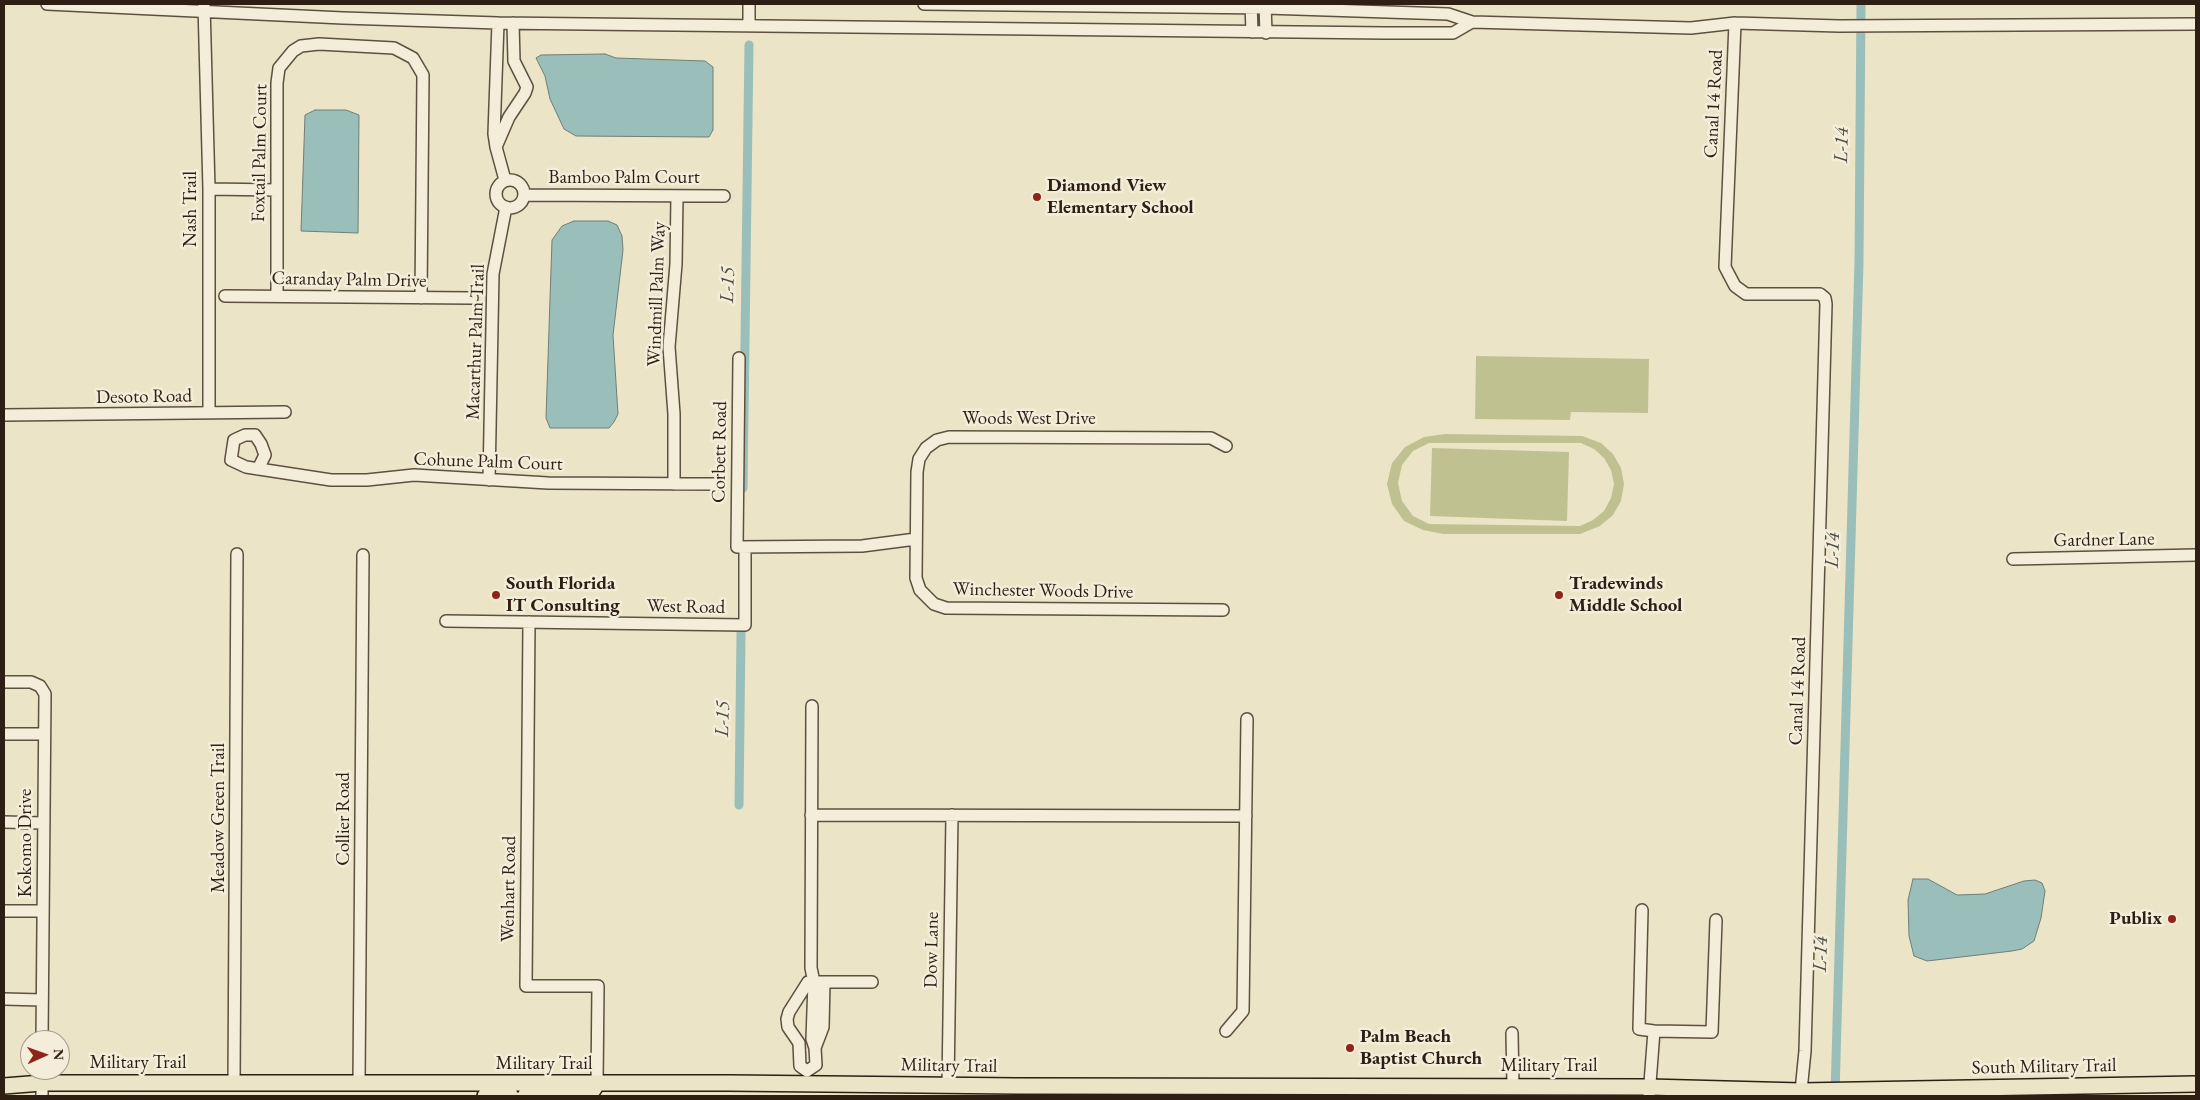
<!DOCTYPE html>
<style>
body{margin:0}
#map{position:relative;width:2200px;height:1100px;overflow:hidden;background:#ece4c6;font-family:"EB Garamond",serif}
canvas{display:block}
.frame{position:absolute;inset:0;border:5px solid #2e1e14;pointer-events:none}
.north{position:absolute;left:20px;top:1030px;width:50px;height:50px;box-sizing:border-box;background:#f3edda;border:1px solid #a49a8b;border-radius:50%;rotate:88deg;font-size:14px;font-weight:700;line-height:20px;text-align:center;color:#2e1e14}
.north::after{content:'';display:block;margin:auto;width:18px;height:22px;background:#8f2418;clip-path:polygon(50% 0,100% 100%,50% 72%,0 100%)}
</style>
<div id="map">
<canvas width="2200" height="1100"></canvas>
<div class="frame"></div>
<div class="north">N</div>
</div>
<script>
const g = document.querySelector('canvas').getContext('2d');
g.lineJoin = 'round';
function fillPath(path, color) { g.fillStyle = color; g.fill(path, 'evenodd'); }
const shape = rows => new Path2D(rows.map(r => 'M' + r).join(''));
function stroke(path, color, width, dash) { g.strokeStyle = color; g.lineWidth = width; g.lineCap = dash ? 'butt' : 'round'; g.setLineDash(dash || []); g.stroke(path); }
function label(font, color, halo, rows, align = 'center') {
  g.font = font + ' "EB Garamond",serif'; g.lineWidth = 5; g.setLineDash([]); g.textBaseline = 'middle'; g.strokeStyle = halo; g.fillStyle = color; for (const [text, x, y, turn = 0] of rows) {
    g.save(); g.translate(x, y); g.rotate((+turn || 0) * Math.PI / 180); g.textAlign = isNaN(turn) ? turn : align; if (halo) g.strokeText(text, 0, 0); g.fillText(text, 0, 0); g.restore();
  }
}
fillPath(shape([
 [1476,356,1649,359,1648,413,1571,412,1570,420,1475,419],
 [1445,434,1582,436,1601,443,1613,454,1621,468,1624,484,1621,501,1613,515,1600,526,1580,534,1443,534,1423,530,1404,521,1392,504,1387,484,1392,463,1405,447,1424,437],
 [1429,443,1581,443,1594,449,1604,458,1611,470,1614,484,1611,498,1604,511,1593,520,1580,526,1429,524,1413,516,1402,501,1398,483,1402,465,1413,451],
 [1432,448,1569,452,1567,521,1430,516]
]), '#bfc290');
const water = shape([
 [605,54,616,58,705,61,713,67,713,130,709,137,576,136,564,129,550,99,545,76,536,58,541,55,605,54],
 [315,110,346,110,359,115,358,233,301,231,305,115,315,110],
 [574,221,608,221,617,225,622,236,623,250,613,335,618,414,614,422,609,428,550,428,546,418,552,240,562,226,574,221],
 [1913,879,1928,879,1957,895,1985,894,2024,881,2035,880,2042,883,2045,891,2041,918,2034,941,2022,949,2012,951,1927,961,1914,956,1909,936,1908,900,1913,879]
]);
fillPath(water, '#9abeba');
stroke(water, '#6f7e78', 1);
stroke(shape([
 [743,488,749,45],
 [739,805,741,633],
 [1835,1093,1859,262,1861,4]
]), '#9abeba', 9);
const minor = shape([
 [47,4,343,18,498,23,1385,33,1453,33,1472,22],
 [924,4,1266,8,1448,14,1472,22,1691,28,1735,23,1839,26,2196,24],
 [1251,4,1252,32],
 [1265,4,1266,33],
 [204,5,209,189,209,413],
 [498,23,494,134,496,147,509,117,525,93,527,87,514,61,513,23],
 [1735,23,1725,267,1735,286,1746,294,1820,294,1825,298,1826,304,1805,1051,1801,1091],
 [749,26,749,4],
 [496,147,505,180],
 '496 194a14 14 0 1 1 28 0a14 14 0 1 1-28 0Z',
 [209,189,277,190],
 [524,195,724,196],
 [225,296,472,298],
 [277,296,277,83,279,68,293,51,301,46,319,44,394,48,413,58,423,75,421,298],
 [739,358,737,547,862,546,916,539],
 [4,415,285,412],
 [258,469,265,455,261,444,255,435,245,435,234,440,231,460,246,467,331,480,367,480,414,475,548,483,718,484],
 [489,480,493,274,506,207],
 [674,484,674,414,669,347,676,264,677,196],
 [2013,559,2196,555],
 [1223,610,946,608,934,604,920,590,916,578,917,472,919,459,926,448,937,440,949,437,1211,438,1226,446],
 [446,621,745,625,745,547],
 [529,622,526,986,598,986,597,1084],
 [4,682,31,682,40,686,45,694,42,1040],
 [812,706,811,968,814,982,812,1039,815,1048],
 [4,734,44,734],
 [811,815,1246,816],
 [4,822,43,823],
 [1642,910,1639,1029,1654,1031,1712,1032,1716,920],
 [4,911,43,911],
 [4,999,42,1000],
 [1226,1031,1243,1011,1247,719],
 [1512,1033,1513,1086],
 [807,1071,800,1066,799,1043,788,1027,787,1019,789,1012,808,982,872,982],
 [807,1071,816,1065,815,1048,823,1027,824,982],
 [234,1083,237,554],
 [359,1083,363,555],
 [948,1085,952,815],
 [42,1096,42,1070],
 [1649,1096,1654,1031]
]);
const major = shape([
 [4,1086,42,1083,729,1083,1017,1086,1649,1087,1801,1091,2196,1084],
 [485,1096,511,1096],
 [525,1096,582,1095,593,1090,597,1084]
]);
stroke(minor, '#5e5040', 14);
stroke(major, '#2e1e14', 18);
stroke(minor, '#f3edda', 11);
stroke(major, '#ece4c6', 15);
for (const [x, y, r, color] of [
 [1037,197,5,"#8f2418"],
 [496,595,5,"#8f2418"],
 [1559,595,5,"#8f2418"],
 [2172,919,5,"#8f2418"],
 [1350,1048,5,"#8f2418"]
]) { const dot = new Path2D(); dot.arc(x, y, r, 0, 2 * Math.PI); g.fillStyle = color; g.fill(dot); stroke(dot, '#f3edda', 2); }
label('19px', '#2e1e14', '#f3edda', [
 ["Canal 14 Road",1714,104,-87],
 ["Foxtail Palm Court",260,153,-89],
 ["Bamboo Palm Court",624,178],
 ["Nash Trail",191,209,-90],
 ["Caranday Palm Drive",349,280,1],
 ["Windmill Palm Way",657,294,-88],
 ["Macarthur Palm Trail",476,342,-88],
 ["Desoto Road",144,397,-1],
 ["Woods West Drive",1029,419],
 ["Corbett Road",720,452,-89],
 ["Cohune Palm Court",488,462,2],
 ["Gardner Lane",2104,540,-1],
 ["Winchester Woods Drive",1043,591,1],
 ["West Road",686,607,1],
 ["Canal 14 Road",1798,691,-88],
 ["Meadow Green Trail",219,818,-90],
 ["Collier Road",344,819,-90],
 ["Kokomo Drive",26,843,-90],
 ["Wenhart Road",509,889,-89],
 ["Dow Lane",932,950,-89],
 ["Military Trail",138,1063],
 ["Military Trail",544,1064],
 ["Military Trail",949,1066,1],
 ["Military Trail",1549,1066],
 ["South Military Trail",2044,1067,-1]
]);
label('bold 19px', '#2e1e14', '#f3edda', [
 ["Diamond View",1047,186],
 ["Elementary School",1047,208],
 ["South Florida",506,584],
 ["IT Consulting",506,606],
 ["Tradewinds",1569,584],
 ["Middle School",1569,606],
 ["Publix",2162,919,"right"],
 ["Palm Beach",1360,1037],
 ["Baptist Church",1360,1059]
], 'left');
label('italic 20px', '#4e4e46', '#f3edda', [
 ["L-14",1842,145,-89],
 ["L-15",728,285,-89],
 ["L-14",1833,550,-88],
 ["L-15",723,719,-89],
 ["L-14",1821,954,-88]
]);
</script>
